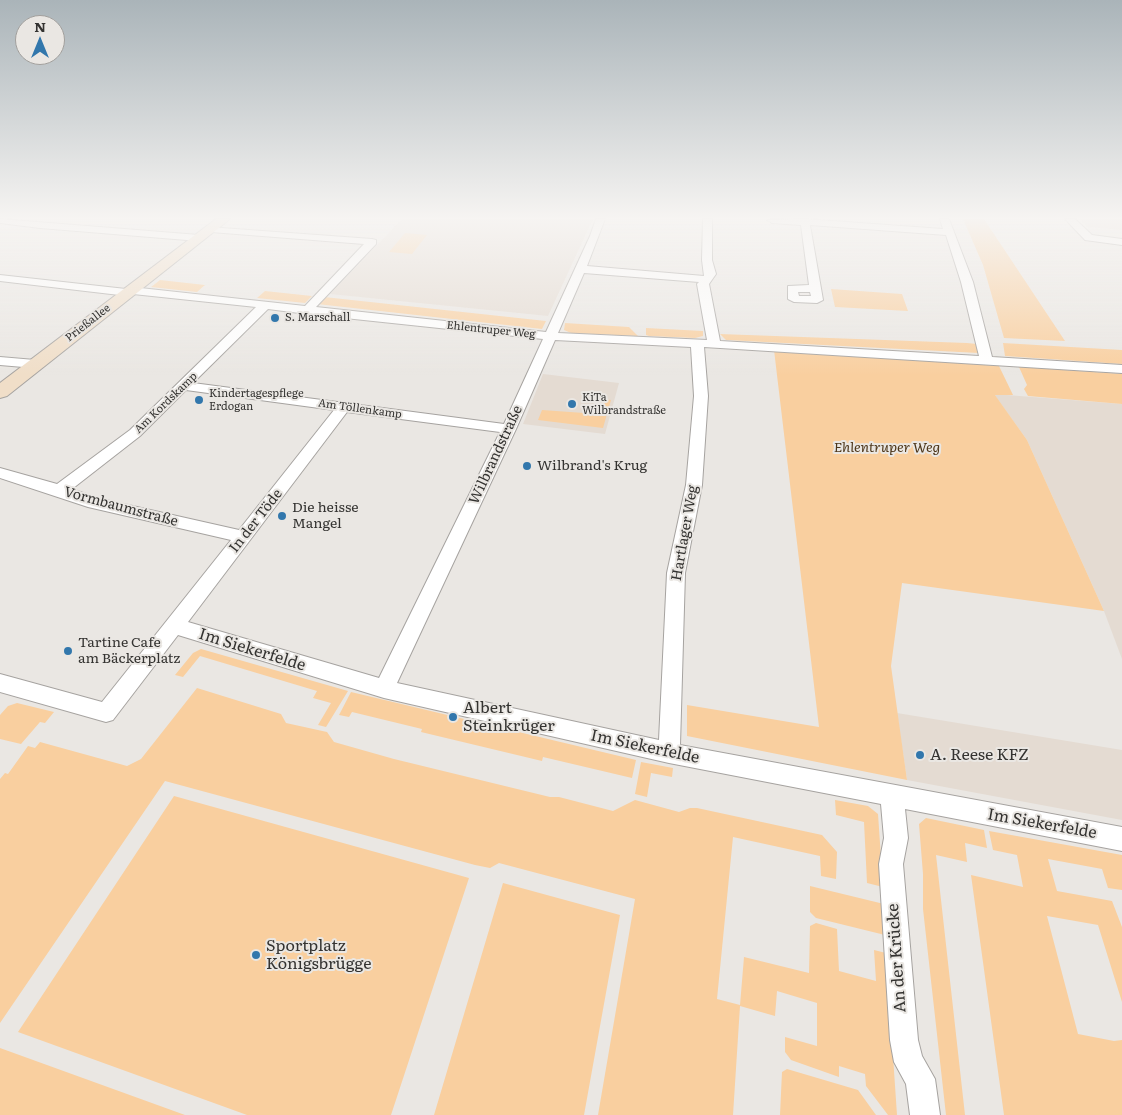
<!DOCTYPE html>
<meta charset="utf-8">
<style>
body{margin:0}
#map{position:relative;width:1122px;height:1115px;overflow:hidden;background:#eae7e3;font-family:Literata,serif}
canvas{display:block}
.north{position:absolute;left:15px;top:15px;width:50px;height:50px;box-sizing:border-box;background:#eae7e3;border:1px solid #a19f9c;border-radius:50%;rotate:0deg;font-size:14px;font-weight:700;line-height:20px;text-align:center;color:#343331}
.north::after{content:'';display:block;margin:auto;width:18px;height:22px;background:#3277ac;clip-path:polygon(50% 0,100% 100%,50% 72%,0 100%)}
</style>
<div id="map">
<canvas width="1122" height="1115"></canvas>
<div class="north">N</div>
</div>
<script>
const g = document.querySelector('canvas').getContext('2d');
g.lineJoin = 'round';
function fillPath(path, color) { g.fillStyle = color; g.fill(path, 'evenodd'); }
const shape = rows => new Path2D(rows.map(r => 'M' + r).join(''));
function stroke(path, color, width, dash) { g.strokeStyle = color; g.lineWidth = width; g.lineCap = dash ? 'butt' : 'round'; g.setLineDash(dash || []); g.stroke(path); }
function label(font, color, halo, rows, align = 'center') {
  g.font = font + ' Literata,serif'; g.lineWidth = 4; g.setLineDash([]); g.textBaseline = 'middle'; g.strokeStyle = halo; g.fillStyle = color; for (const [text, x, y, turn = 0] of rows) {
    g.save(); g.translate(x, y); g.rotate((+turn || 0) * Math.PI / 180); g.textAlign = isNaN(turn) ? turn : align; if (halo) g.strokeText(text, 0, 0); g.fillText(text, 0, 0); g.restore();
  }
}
fillPath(shape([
 [402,219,593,219,548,316,330,294],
 [1080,219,1122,219,1122,230,1087,227],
 [543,374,619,383,605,434,523,424],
 [994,394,1122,404,1122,659,1104,611,1027,440],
 [897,713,1122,750,1122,820,907,780]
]), '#e4dbd2');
fillPath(shape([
 [963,219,984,219,1065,341,1004,338,983,265],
 [405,233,427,235,412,254,389,252],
 [160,280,205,285,197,292,151,287],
 [831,289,902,294,908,311,835,307],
 [265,291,312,296,305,303,257,298],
 [324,297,546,321,542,329,317,304],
 [565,323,629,327,638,336,571,333,564,330],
 [646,328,703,331,703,336,695,338,649,336,646,335],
 [720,334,967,343,977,344,979,353,726,340],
 [1003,343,1122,350,1122,364,1005,356],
 [774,350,999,366,1013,395,995,395,1027,440,1104,611,902,583,891,666,907,780,687,736,687,705,819,727],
 [1019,367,1122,374,1122,404,1028,396,1024,389,1027,385],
 [603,399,611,400,603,428,538,420,542,410,598,414],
 [201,649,348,691,326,727,318,725,331,703,313,698,317,691,200,656,183,677,175,675,193,653],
 [197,688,281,714,286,723,327,732,334,742,394,759,550,797,559,797,613,811,635,800,679,812,690,808,697,808,822,835,837,852,836,879,821,876,820,856,733,837,717,999,740,1005,744,957,809,973,810,926,816,923,837,929,839,971,876,981,874,950,886,953,897,1115,888,1115,866,1086,865,1074,839,1066,839,1077,791,1060,785,1052,785,1037,817,1046,817,1003,777,991,775,1016,740,1006,733,1115,598,1115,635,899,499,863,490,868,475,865,165,781,0,1023,0,779,5,773,8,774,28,746,35,748,40,742,127,766,141,759],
 [351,692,636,760,632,778,543,757,542,761,421,732,422,729,352,712,349,717,339,715],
 [17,703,54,712,45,723,40,722,21,744,0,739,0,715,8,706],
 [641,762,673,768,672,777,651,773,647,797,635,794],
 [174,796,469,878,391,1115,247,1115,18,1032],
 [835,800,868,806,878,814,883,887,867,883,864,822,836,815],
 [926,818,984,830,987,848,965,843,967,862,936,855,965,1115,946,1115,923,909,923,874,919,824],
 [989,831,1122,855,1122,890,1108,888,1102,869,1048,859,1057,891,1112,901,1122,927,1122,1002,1098,925,1047,916,1078,1034,1114,1041,1122,1040,1122,1115,1004,1115,971,875,1023,887,1017,855,993,850],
 [503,883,620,915,584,1115,434,1115],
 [810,886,884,904,885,935,816,918,810,912],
 [0,1048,185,1115,0,1115],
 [787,1069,858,1090,876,1115,780,1115,782,1072]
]), '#f9cf9f');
const street = shape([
 [0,219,199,235,204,238,199,241,40,228,0,223,0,219],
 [596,219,605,219,587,266,704,276,702,260,703,219,712,219,712,260,716,274,709,284,720,341,979,356,961,282,946,235,810,225,823,300,817,303,794,302,788,299,788,286,809,285,801,225,772,223,767,220,805,219,943,229,940,219,949,219,973,282,992,357,1122,365,1122,373,704,347,708,396,702,485,685,573,680,745,1122,827,1122,851,905,809,908,838,903,864,918,1040,922,1056,935,1079,940,1115,910,1115,906,1084,894,1062,890,1040,879,864,884,838,881,804,669,763,384,698,178,635,113,720,106,722,0,692,0,674,102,702,231,540,88,507,0,478,0,468,57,484,130,430,256,307,133,294,128,296,0,281,0,275,126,289,131,287,305,306,364,244,211,232,208,231,208,227,372,239,376,240,376,244,316,307,546,332,590,236,596,219],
 [584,273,699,282,697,284,707,340,558,333,584,273],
 [798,292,810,292,811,296,799,296,798,292],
 [268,309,307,314,543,339,504,424,193,383,268,309],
 [555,340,691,347,694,396,686,485,667,573,659,740,397,683,516,429,555,340],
 [186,390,334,410,239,530,97,498,72,489,140,436,186,390],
 [347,412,500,432,379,678,188,622,347,412],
 [1065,219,1075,219,1092,235,1122,239,1122,245,1085,240,1065,219],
 [0,357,35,360,41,364,35,368,0,365,0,357]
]);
const secondary = shape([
 [216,219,230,219,7,396,0,398,0,383,216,219]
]);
stroke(street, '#a6a3a0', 2);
stroke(secondary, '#a6a3a0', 2);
fillPath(street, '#fff');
fillPath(secondary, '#f0dec8');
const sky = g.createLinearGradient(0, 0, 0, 375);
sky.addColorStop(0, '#aab4b9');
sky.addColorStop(0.58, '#f6f4f2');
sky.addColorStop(1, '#f6f4f200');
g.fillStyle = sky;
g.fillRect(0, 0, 1122, 375);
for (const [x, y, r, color] of [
 [275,318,5,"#3277ac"],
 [199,400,5,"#3277ac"],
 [572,404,5,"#3277ac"],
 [527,466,5,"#3277ac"],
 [282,516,5,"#3277ac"],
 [68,651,5,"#3277ac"],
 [453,717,5,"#3277ac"],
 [920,755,5,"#3277ac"],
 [256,955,5,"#3277ac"]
]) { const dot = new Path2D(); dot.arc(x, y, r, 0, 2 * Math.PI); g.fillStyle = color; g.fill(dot); stroke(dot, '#eae7e3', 2); }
label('11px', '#343331', '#eae7e3', [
 ["S. Marschall",285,318],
 ["Kindertagespflege",209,394],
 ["Erdogan",209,407],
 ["KiTa",582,398],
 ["Wilbrandstraße",582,411]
], 'left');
label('11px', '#343331', '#eae7e3', [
 ["Prießallee",88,323,-38],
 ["Ehlentruper Weg",491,330,6],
 ["Am Kordskamp",166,403,-44],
 ["Am Töllenkamp",360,409,8]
]);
label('italic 14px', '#4d3619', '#eae7e3', [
 ["Ehlentruper Weg",887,448]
]);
label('14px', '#343331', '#eae7e3', [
 ["Wilbrandstraße",496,455,-65],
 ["Vormbaumstraße",121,507,15],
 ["In der Töde",256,521,-52],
 ["Hartlager Weg",685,533,-80]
]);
label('14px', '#343331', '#eae7e3', [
 ["Wilbrand's Krug",537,466],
 ["Die heisse",292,508],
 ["Mangel",292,524],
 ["Tartine Cafe",78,643],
 ["am Bäckerplatz",78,659]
], 'left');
label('16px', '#343331', '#eae7e3', [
 ["Im Siekerfelde",252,650,17],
 ["Im Siekerfelde",645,747,12],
 ["Im Siekerfelde",1042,824,10],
 ["An der Krücke",897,958,-94]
]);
label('16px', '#343331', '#eae7e3', [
 ["Albert",463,708],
 ["Steinkrüger",463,726],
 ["A. Reese KFZ",930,755],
 ["Sportplatz",266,946],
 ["Königsbrügge",266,964]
], 'left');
</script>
